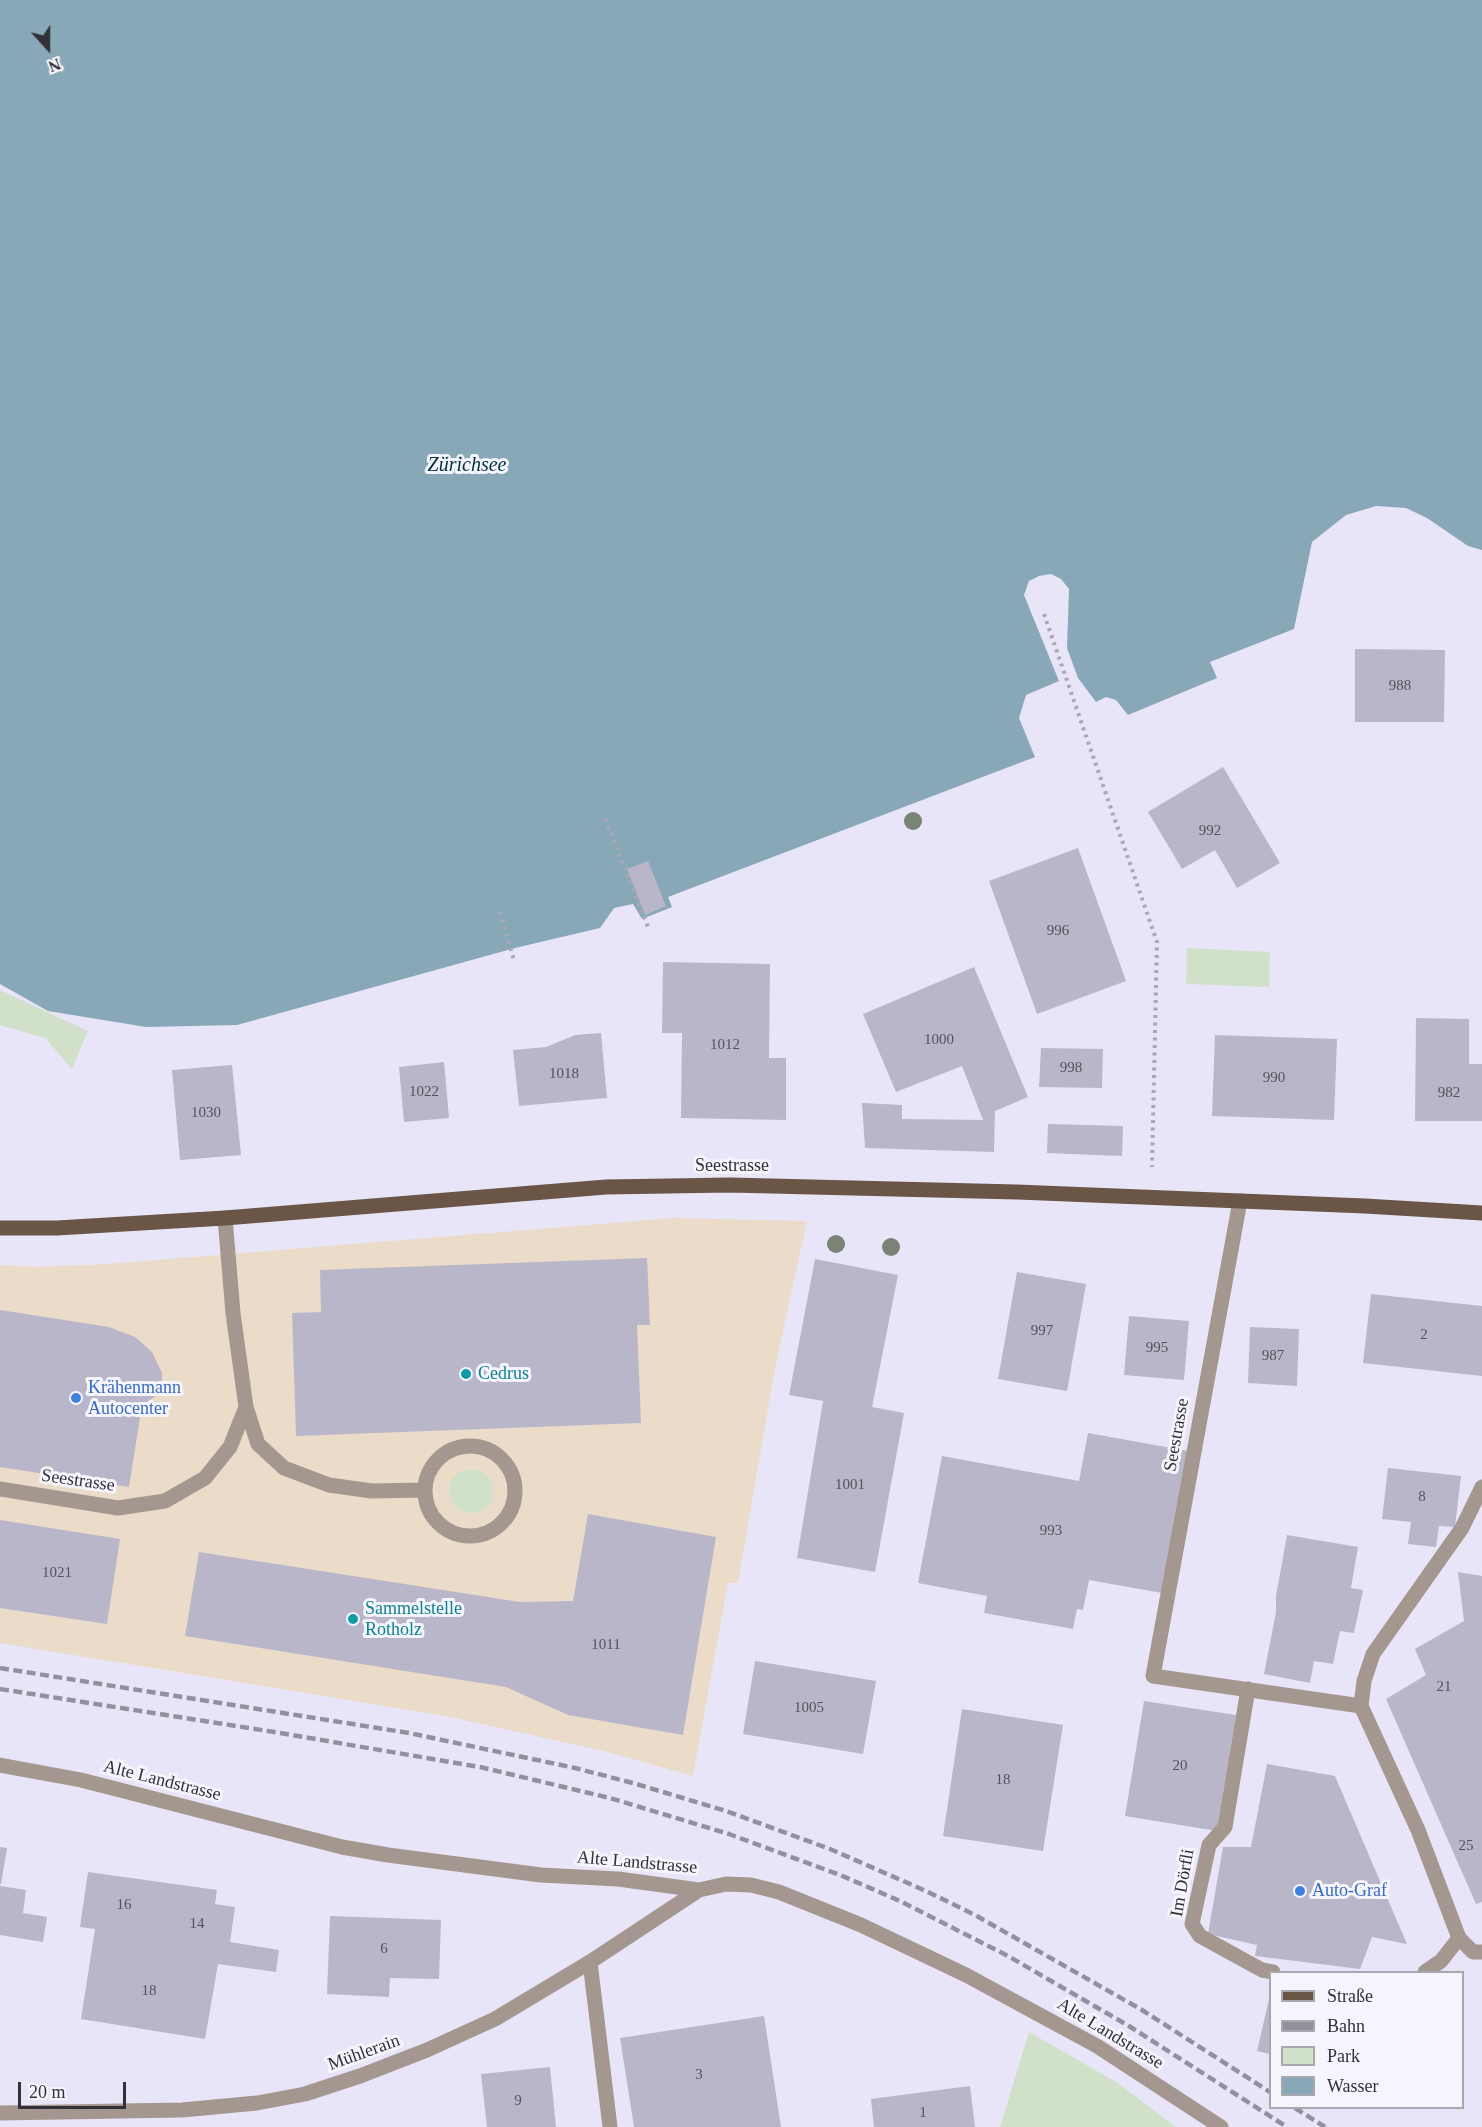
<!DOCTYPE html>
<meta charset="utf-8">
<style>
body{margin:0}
#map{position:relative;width:1482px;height:2127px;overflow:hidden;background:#e9e5f9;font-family:"Times New Roman",serif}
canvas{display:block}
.legend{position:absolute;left:1269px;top:1971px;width:195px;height:138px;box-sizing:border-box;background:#f6f4fc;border:2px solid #a8a6ae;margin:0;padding:8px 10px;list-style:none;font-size:18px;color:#323038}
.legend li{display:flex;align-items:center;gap:12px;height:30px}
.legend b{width:30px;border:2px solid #a8a6ae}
.north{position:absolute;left:18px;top:18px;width:60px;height:60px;-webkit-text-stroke:4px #f6f4fc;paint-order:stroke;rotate:159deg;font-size:16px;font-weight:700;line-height:24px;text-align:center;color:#323038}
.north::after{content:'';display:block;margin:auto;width:21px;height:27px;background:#323038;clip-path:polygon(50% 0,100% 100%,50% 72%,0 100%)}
.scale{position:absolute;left:18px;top:2082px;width:108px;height:27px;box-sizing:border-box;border:3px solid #323038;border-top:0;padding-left:8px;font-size:18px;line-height:21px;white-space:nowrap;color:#323038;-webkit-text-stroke:4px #f6f4fc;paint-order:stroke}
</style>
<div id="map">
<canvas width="1482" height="2127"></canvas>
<ul class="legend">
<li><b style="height:8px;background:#6a5547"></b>Straße</li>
<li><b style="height:8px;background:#93909e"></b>Bahn</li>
<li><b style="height:16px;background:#d1e1c9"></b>Park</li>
<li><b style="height:16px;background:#88a8b7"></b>Wasser</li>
</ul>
<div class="north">N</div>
<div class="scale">20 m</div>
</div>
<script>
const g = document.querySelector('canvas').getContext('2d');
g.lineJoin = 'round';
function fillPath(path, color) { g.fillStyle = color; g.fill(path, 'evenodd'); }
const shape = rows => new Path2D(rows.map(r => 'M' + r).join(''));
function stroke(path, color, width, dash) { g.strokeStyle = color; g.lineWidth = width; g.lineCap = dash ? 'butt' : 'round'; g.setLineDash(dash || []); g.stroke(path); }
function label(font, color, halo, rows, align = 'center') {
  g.font = font + ' "Times New Roman",serif'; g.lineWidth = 6; g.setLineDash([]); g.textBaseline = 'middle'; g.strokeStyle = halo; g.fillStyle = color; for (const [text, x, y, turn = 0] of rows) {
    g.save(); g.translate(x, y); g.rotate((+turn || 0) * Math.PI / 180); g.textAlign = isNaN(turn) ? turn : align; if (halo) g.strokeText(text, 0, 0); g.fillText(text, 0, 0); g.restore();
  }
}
fillPath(shape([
 [674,1218,807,1221,775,1368,738,1583,728,1583,693,1776,608,1752,446,1716,0,1643,0,1265,35,1267,107,1264]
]), '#eadcc9');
fillPath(shape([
 [1187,948,1270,952,1269,987,1186,984],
 [0,990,88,1031,72,1069,45,1038,0,1025],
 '449 1491a22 22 0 1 1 44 0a22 22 0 1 1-44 0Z',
 [1029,2032,1118,2083,1176,2127,1000,2127]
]), '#d1e1c9');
fillPath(shape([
 [0,0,1482,0,1482,550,1468,546,1427,518,1406,508,1376,506,1346,515,1312,542,1294,629,1210,662,1217,678,1128,715,1116,700,1106,697,1096,702,1078,678,1067,648,1069,589,1061,579,1051,574,1039,576,1029,581,1024,595,1059,681,1026,695,1019,718,1035,757,668,897,672,907,642,919,633,904,614,908,600,928,515,948,237,1025,146,1027,48,1011,0,984]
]), '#88a8b7');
fillPath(shape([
 [1355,649,1445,650,1444,722,1355,722],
 [1223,767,1280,863,1237,888,1215,850,1182,869,1148,812],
 [1078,848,1126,981,1037,1014,989,881],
 [648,861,666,906,645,915,627,869],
 [663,962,770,964,769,1058,786,1058,786,1120,681,1118,682,1033,662,1033],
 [974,967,1028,1097,995,1111,994,1152,865,1148,862,1103,902,1105,902,1119,983,1120,962,1066,896,1092,863,1014],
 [1416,1018,1469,1019,1469,1064,1482,1064,1482,1121,1415,1121],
 [601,1033,607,1098,519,1106,513,1050,546,1047,575,1035],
 [1215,1035,1337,1039,1334,1120,1212,1116],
 [1041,1048,1103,1049,1102,1088,1039,1087],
 [444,1062,449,1118,404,1122,399,1067],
 [232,1065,241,1155,180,1160,172,1070],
 [1048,1124,1123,1126,1122,1156,1047,1153],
 [647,1258,650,1325,637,1325,641,1423,296,1436,292,1313,321,1312,320,1270],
 [815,1259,898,1275,872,1407,904,1413,875,1572,797,1558,823,1401,789,1395],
 [1017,1272,1086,1284,1067,1391,998,1379],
 [1371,1294,1482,1306,1482,1376,1363,1363],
 [0,1310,109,1327,135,1337,152,1352,162,1373,162,1392,142,1405,129,1487,0,1467],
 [1129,1316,1189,1321,1184,1380,1124,1375],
 [1250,1327,1299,1329,1297,1386,1248,1383],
 [1088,1433,1188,1451,1162,1593,1089,1580,1083,1610,1077,1609,1073,1629,984,1613,987,1596,918,1583,942,1456,1079,1481],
 [1388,1468,1461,1476,1455,1527,1439,1526,1436,1547,1408,1544,1411,1522,1382,1519],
 [588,1514,716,1537,683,1735,568,1715,506,1687,185,1636,199,1552,520,1602,573,1601],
 [0,1520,120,1539,107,1624,0,1608],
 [1287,1535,1358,1547,1351,1588,1363,1590,1354,1633,1340,1631,1333,1664,1314,1661,1310,1683,1264,1674,1276,1612,1276,1596],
 [1458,1572,1482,1576,1482,1902,1476,1904,1386,1699,1426,1675,1415,1649,1464,1621],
 [755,1661,876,1681,863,1754,743,1734],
 [1144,1701,1236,1715,1217,1831,1125,1816],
 [962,1709,1063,1725,1043,1851,943,1836],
 [1267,1764,1335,1776,1407,1944,1372,1937,1360,1969,1255,1956,1257,1945,1208,1934,1223,1847,1251,1847],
 [0,1847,7,1848,1,1884,0,1884],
 [88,1872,217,1890,215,1904,235,1907,230,1942,279,1950,276,1972,218,1964,205,2039,81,2019,95,1929,80,1927],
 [0,1886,26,1890,23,1913,47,1917,43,1942,0,1935],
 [330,1916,441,1920,439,1979,390,1978,389,1997,327,1994],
 [1270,1995,1270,2054,1257,2051],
 [764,2016,781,2127,634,2127,620,2038],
 [550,2067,556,2127,487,2127,481,2074],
 [970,2086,975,2127,874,2127,871,2099]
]), '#bab6c9');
stroke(shape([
 [1044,614,1157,942,1152,1167],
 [605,819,648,927],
 [500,912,514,960]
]), '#a9a6b6', 4, [3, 4.5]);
stroke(shape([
 [1240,1201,1153,1676,1361,1706],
 [246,1407,258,1444,284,1468,329,1485,372,1491,424,1490],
 '425 1491a45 45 0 1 1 90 0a45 45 0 1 1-90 0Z',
 [0,1489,118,1508,165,1501,205,1478,230,1447,246,1407,233,1313,225,1218],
 [1248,1689,1225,1827,1209,1845,1192,1924,1200,1936,1262,1970,1273,1972],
 [590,1962,610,2127],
 [1425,1972,1441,1961,1459,1938]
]), '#a4978f', 15);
stroke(shape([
 [1482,1487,1462,1528,1373,1654,1364,1681,1361,1706,1418,1830,1459,1938,1473,1952,1482,1952],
 [0,1765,81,1780,342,1847,388,1855,541,1875,618,1879,699,1890,726,1884,751,1885,779,1892,861,1925,966,1975,1097,2046,1221,2127],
 [0,2113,182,2110,257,2103,305,2094,360,2076,427,2050,495,2019,590,1962,699,1890]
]), '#a4978f', 15);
stroke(shape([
 [0,1228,57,1228,225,1218,606,1187,730,1185,1017,1192,1365,1206,1482,1213]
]), '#6a5547', 15);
stroke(shape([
 [0,1668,409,1733,575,1768,633,1783,726,1811,830,1849,926,1891,975,1915,1142,2010,1270,2092],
 [0,1689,268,1731,480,1767,610,1798,729,1834,840,1875,900,1901,1008,1956,1129,2026,1287,2127],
 [1295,2108,1325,2127]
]), '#93909e', 4.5, [9, 4.5]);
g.fillStyle = '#798476';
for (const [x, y] of [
 [913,821],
 [836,1244],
 [891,1247]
]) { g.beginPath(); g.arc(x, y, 9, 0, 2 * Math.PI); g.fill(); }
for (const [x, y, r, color] of [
 [466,1374,6,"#0f9aa8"],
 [76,1398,6,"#3f7fe0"],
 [353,1619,6,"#0f9aa8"],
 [1300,1891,6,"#3f7fe0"]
]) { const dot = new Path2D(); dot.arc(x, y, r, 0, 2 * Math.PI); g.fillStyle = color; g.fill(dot); stroke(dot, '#f6f4fc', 2); }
label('15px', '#54525c', null, [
 ["988",1400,686],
 ["992",1210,831],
 ["996",1058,931],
 ["1000",939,1040],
 ["1012",725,1045],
 ["998",1071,1068],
 ["1018",564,1074],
 ["990",1274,1078],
 ["1022",424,1092],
 ["982",1449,1093],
 ["1030",206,1113],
 ["997",1042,1331],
 ["2",1424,1335],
 ["995",1157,1348],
 ["987",1273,1356],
 ["1001",850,1485],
 ["8",1422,1497],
 ["993",1051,1531],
 ["1021",57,1573],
 ["1011",606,1645],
 ["21",1444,1687],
 ["1005",809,1708],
 ["20",1180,1766],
 ["18",1003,1780],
 ["25",1466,1846],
 ["16",124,1905],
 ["14",197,1924],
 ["6",384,1949],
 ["18",149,1991],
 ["3",699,2075],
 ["9",518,2101],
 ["1",923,2113]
]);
label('18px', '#323038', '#f6f4fc', [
 ["Seestrasse",732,1166],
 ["Seestrasse",1177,1435,-80],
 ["Seestrasse",78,1481,8],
 ["Alte Landstrasse",162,1781,14],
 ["Alte Landstrasse",637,1863,5],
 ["Im Dörfli",1183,1883,-80],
 ["Alte Landstrasse",1110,2034,31],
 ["Mühlerain",364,2053,-20]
]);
label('18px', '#0d838f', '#f6f4fc', [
 ["Cedrus",478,1374],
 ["Sammelstelle",365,1609],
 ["Rotholz",365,1630]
], 'left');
label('18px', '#366cbe', '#f6f4fc', [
 ["Krähenmann",88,1388],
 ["Autocenter",88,1409],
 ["Auto-Graf",1312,1891]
], 'left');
label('italic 20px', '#003041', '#f6f4fc', [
 ["Zürichsee",467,466]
]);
</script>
